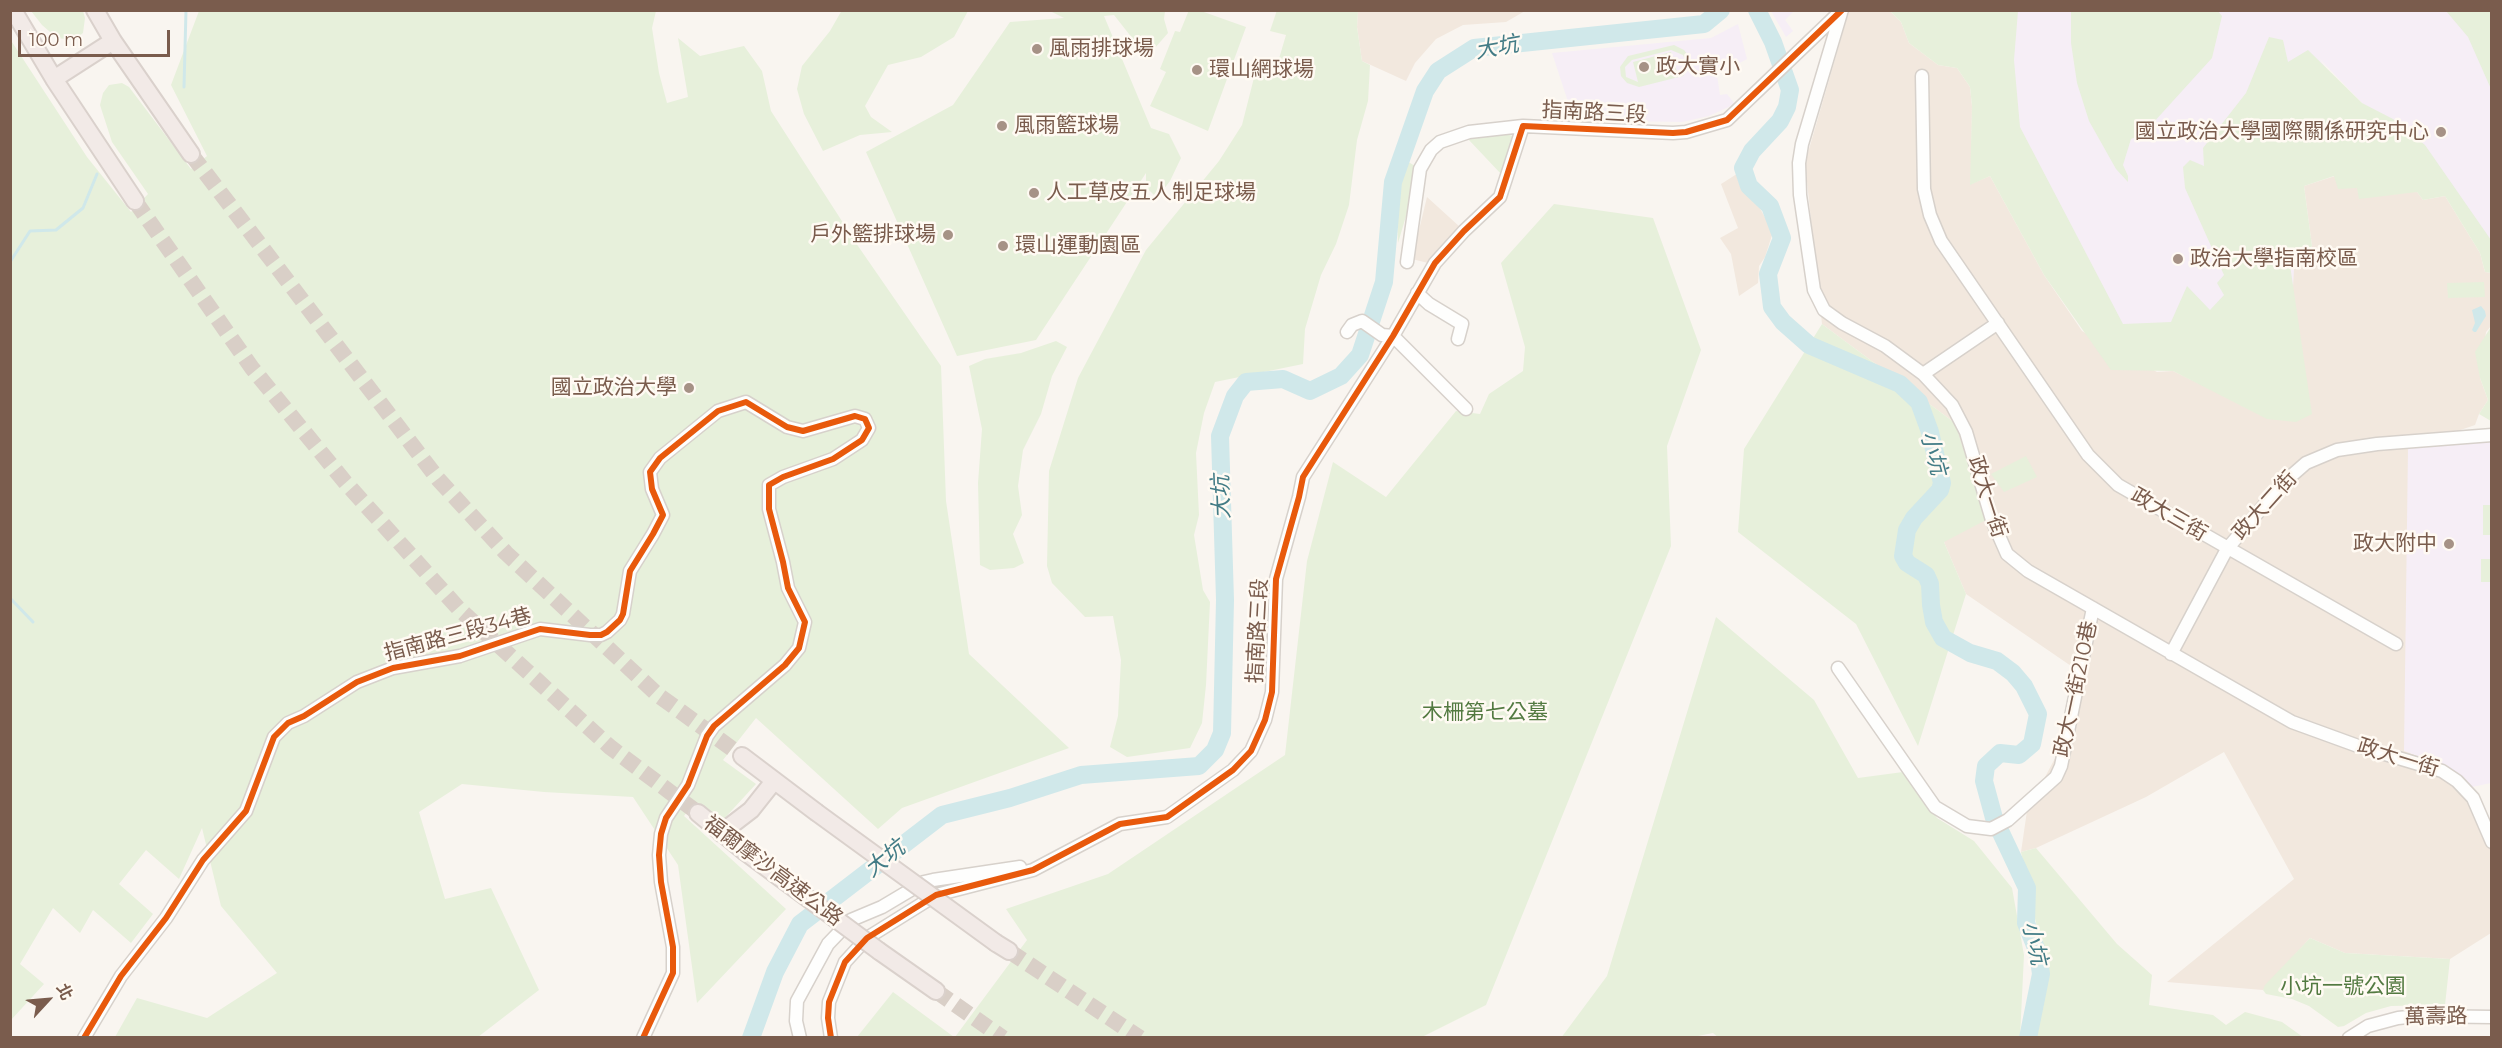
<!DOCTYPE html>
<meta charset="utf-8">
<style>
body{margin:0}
#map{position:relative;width:2502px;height:1048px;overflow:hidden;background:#f9f5f0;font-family:Montserrat,"Noto Sans TC",sans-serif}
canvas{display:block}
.frame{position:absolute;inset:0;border:12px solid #7a5c4d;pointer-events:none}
.north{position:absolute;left:18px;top:970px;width:60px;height:60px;-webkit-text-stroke:4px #fffaf3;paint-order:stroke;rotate:64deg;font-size:16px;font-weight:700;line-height:24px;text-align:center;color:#7a5c4d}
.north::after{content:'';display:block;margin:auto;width:21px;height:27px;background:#7a5c4d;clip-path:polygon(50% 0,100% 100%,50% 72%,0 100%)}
.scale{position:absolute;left:18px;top:30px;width:152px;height:27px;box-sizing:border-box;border:3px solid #7a5c4d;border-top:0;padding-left:8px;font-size:18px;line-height:21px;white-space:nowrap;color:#7a5c4d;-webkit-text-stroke:4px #fffaf3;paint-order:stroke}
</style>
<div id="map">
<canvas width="2502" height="1048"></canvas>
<div class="frame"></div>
<div class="north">北</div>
<div class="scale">100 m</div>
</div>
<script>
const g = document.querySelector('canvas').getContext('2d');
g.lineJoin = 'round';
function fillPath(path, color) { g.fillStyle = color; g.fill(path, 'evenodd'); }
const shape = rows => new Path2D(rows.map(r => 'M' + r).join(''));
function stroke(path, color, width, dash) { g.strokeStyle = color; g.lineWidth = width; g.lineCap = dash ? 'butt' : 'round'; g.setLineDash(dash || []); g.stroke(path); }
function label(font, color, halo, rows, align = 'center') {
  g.font = font + ' Montserrat,"Noto Sans TC",sans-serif'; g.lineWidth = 5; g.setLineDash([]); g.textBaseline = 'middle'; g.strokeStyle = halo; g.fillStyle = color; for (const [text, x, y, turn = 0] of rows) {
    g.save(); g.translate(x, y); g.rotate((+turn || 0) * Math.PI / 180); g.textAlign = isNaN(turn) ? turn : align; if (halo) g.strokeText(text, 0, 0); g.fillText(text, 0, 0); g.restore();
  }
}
fillPath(shape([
 [1358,11,1525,11,1506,22,1463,25,1436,39,1415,63,1406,81,1362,61,1357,27],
 [1849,11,1890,11,1901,22,1909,43,1938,65,1957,68,1970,87,1972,106,1971,184,1990,176,2044,275,2082,331,2157,372,2173,371,2204,386,2290,265,2312,246,2304,186,2335,176,2357,188,2417,192,2423,200,2445,196,2480,253,2485,272,2491,273,2491,326,2486,332,2480,378,2488,400,2479,414,2475,425,2408,448,2410,753,2444,765,2472,787,2491,833,2491,933,2450,959,2345,953,2310,938,2263,990,2167,982,2294,879,2224,752,2146,797,2036,848,2021,852,2027,811,2079,713,2074,668,1966,594,1944,542,1955,423,1822,324,1805,163],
 [1740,172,1773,232,1765,257,1759,266,1758,283,1739,296,1731,254,1720,238,1738,228,1721,184],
 [1427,197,1460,227,1432,264,1412,259]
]), '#f2e8de');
fillPath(shape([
 [1771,11,1794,11,1785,20,1793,31,1786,37],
 [1961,11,2456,11,2491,66,2491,267,2453,198,2318,57,2389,150,2299,186,2286,404,2116,332],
 [1738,24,1747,59,1717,75,1720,95,1727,94,1735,104,1709,116,1682,122,1574,120,1552,53,1711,38],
 [2491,441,2491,783,2472,787,2443,765,2404,751,2408,448]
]), '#f6eef6');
fillPath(shape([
 [842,10,968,11,954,37,921,57,888,65,865,106,871,117,892,132,860,135,823,151,804,114,797,89,802,66,830,31],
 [1189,10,1201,11,1246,27,1208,131,1150,106,1166,72,1160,69,1175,31,1180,32],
 [1277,10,1358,11,1357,27,1362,61,1370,65,1368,101,1357,140,1349,205,1336,244,1321,275,1305,329,1303,364,1215,382,1204,413,1196,453,1199,515,1194,535,1203,590,1210,602,1206,685,1202,723,1190,748,1127,757,1110,747,1118,716,1121,660,1113,616,1085,617,1052,583,1047,566,1049,471,1078,378,1146,250,1219,161,1242,125,1259,58,1278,62,1286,35,1270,31],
 [2217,10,2222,16,2212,58,2143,134,2131,139,2123,165,2128,176,2128,182,2116,169,2089,121,2077,83,2071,43,2071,11],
 [31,11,83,11,85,18,83,33,74,40,57,38,42,25],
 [199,11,656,11,652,28,659,73,667,103,688,97,678,38,700,56,744,46,762,71,771,111,858,246,941,366,946,501,969,654,1069,748,902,808,878,829,756,718,723,760,756,784,722,821,694,802,684,816,786,909,697,1003,678,865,633,797,544,792,462,784,419,812,445,899,491,888,539,990,478,1037,115,1037,137,998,207,1018,277,973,221,906,202,828,179,879,146,850,119,884,153,914,131,943,93,910,80,933,53,908,20,964,44,984,11,1020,10,39,87,157,131,212,148,194,112,142,100,105,103,93,109,85,122,83,129,87,191,169,207,156,171,85],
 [1050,11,1165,11,1164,19,1168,33,1154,49,1140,48,1114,15,1104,16,1151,128,1169,134,1181,158,1170,181,1157,198,1146,187,1146,173,1036,340,957,356,866,152,953,105,1010,22,1064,18],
 [1890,11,2018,11,2014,60,2020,127,2123,324,2171,322,2187,286,2210,310,2224,295,2217,283,2224,275,2185,188,2183,167,2190,160,2204,166,2203,148,2246,93,2269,37,2283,40,2288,62,2308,50,2362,103,2393,119,2425,145,2491,240,2491,273,2485,272,2480,253,2445,196,2423,200,2417,192,2359,199,2357,188,2338,189,2334,176,2304,186,2312,246,2290,265,2312,414,2296,422,2267,419,2173,371,2111,370,2044,275,1990,176,1970,185,1972,106,1970,87,1957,68,1938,65,1909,43,1901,22],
 [2446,11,2491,11,2491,89,2468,37],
 [1674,45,1684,50,1690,58,1690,67,1683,76,1639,87,1627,83,1621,76,1620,67,1628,56],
 [1671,50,1683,55,1686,62,1682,71,1661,76,1677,72,1671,52,1633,62,1638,82,1626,77,1625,67,1632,60],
 [1506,134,1513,136,1512,144,1502,175,1468,139,1479,136],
 [1405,160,1415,166,1407,213,1398,243,1396,197],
 [1554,204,1653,218,1701,350,1667,446,1671,546,1486,1005,1422,1037,955,1037,1027,940,1006,909,1108,874,1285,755,1307,561,1333,462,1386,497,1456,411,1480,414,1489,394,1523,371,1525,347,1501,263],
 [2484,282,2485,297,2448,298,2447,283],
 [1822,324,1955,423,1986,520,1944,542,1966,594,1918,746,1856,624,1738,532,1744,449],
 [2491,327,2491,326,2491,421,2479,414,2488,400,2480,378,2475,352],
 [1056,341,1067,347,1052,376,1041,414,1023,450,1018,486,1022,515,1013,534,1024,563,1014,568,990,570,980,565,978,483,982,429,969,366,985,359,1021,353],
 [2026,456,2037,477,2004,492,1991,474],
 [2483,505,2491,505,2491,535,2483,535],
 [2481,559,2491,559,2491,582,2481,582],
 [1716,617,1814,700,1858,778,1903,772,1937,818,1974,841,2012,888,2024,955,2020,1037,1719,1038,1713,1033,1688,1038,1561,1038,1607,976],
 [2036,848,2117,944,2152,975,2149,1005,2213,1015,2226,1025,2245,1012,2282,1022,2303,1037,2034,1037,2045,966,2021,852],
 [2310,938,2345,953,2450,959,2445,1005,2391,1006,2366,1013,2344,1026,2338,1027,2309,1006,2292,999,2266,994,2263,990,2265,985],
 [893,992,954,1037,857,1037]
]), '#e7f0db');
fillPath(shape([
 [2481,306,2485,311,2486,316,2476,332,2474,332,2472,330,2475,323,2472,310]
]), '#d0e8ea');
stroke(shape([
 [184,87,186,10],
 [10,262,30,231,56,230,83,208,97,174],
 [10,598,33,622]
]), '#d0e8ea', 3);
stroke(shape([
 [1757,10,1773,42,1790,90,1787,107,1780,121,1752,151,1743,168,1749,186,1770,206,1782,238,1768,274,1772,307,1783,322,1809,345,1900,384,1919,402,1930,432,1942,483,1940,490,1914,518,1907,530,1903,556,1907,563,1926,575,1930,584,1931,605,1934,622,1943,638,1970,653,1997,661,2013,673,2024,686,2038,714,2032,744,2019,755,2000,753,1986,766,1984,781,1994,818,2027,888,2026,923,2038,953,2041,974,2028,1038],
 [751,1038,775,972,800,924,942,815,1010,798,1081,775,1199,766,1215,750,1222,733,1225,600,1220,436,1235,396,1246,382,1283,379,1310,391,1341,376,1360,355,1384,282,1393,182,1425,91,1438,71,1474,48,1704,24,1721,10]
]), '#d0e8ea', 18);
stroke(shape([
 [191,154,438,479,506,553,658,695,742,756],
 [135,201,252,368,345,482,459,609,610,747,698,813],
 [1009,951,1140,1038],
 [936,991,1003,1038]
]), '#d9cfc7', 16, [16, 8]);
const minor = shape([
 [1841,13,1802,144,1799,163,1800,195,1814,290,1824,310,1842,323,1885,346,1923,374,1952,405,1966,432,1992,520,2007,554,2028,571,2292,722,2358,746,2442,771,2457,781,2473,798,2492,842],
 [1922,76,1924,189,1930,215,1941,241,2088,455,2118,485,2396,644],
 [1407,262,1420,169,1431,150,1440,142,1469,132,1523,126],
 [1417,293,1429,304,1462,324,1458,339],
 [1347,332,1352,325,1362,321,1382,335,1393,336,1466,409],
 [1923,374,1998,323],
 [2171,654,2227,549,2282,484,2306,463,2337,450,2377,444,2492,435],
 [1838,668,1935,807,1967,826,1991,829,2008,820,2056,777,2061,766,2093,608],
 [84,1038,121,976,166,918,203,860,246,811,274,737,288,723,304,716,357,682,393,668,460,656,540,629,590,635,601,635,607,632,620,620,623,614,630,571,653,534,663,515,652,489,650,472,660,458,718,411,746,402,787,427,803,431,855,416,865,419,869,428,862,440,833,459,783,477,769,485,769,509,783,562,788,588,805,622,799,648,785,665,714,726,707,736,688,785,666,818,661,834,659,855,661,882,673,947,673,973,643,1038],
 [800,1038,796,1021,797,1001,828,944,851,920,882,907,924,882,933,880,1020,867],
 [831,1038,828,1018,829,1002,845,962,867,938,936,895,1033,870,1120,824,1167,817,1233,770,1251,751,1265,720,1272,692,1276,579,1299,497,1303,477,1393,336,1435,263,1464,231,1500,197,1523,126,1673,133,1686,132,1727,120,1842,10],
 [2349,1038,2368,1026,2398,1018,2418,1016,2492,1017]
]);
const highway = shape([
 [13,10,54,79,135,201],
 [95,10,113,41,191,154],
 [54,79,113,41],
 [742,756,816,812],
 [698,813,744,851],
 [721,833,751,810,774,781],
 [996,943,1009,951],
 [879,951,936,991]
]);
stroke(minor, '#d7d1cb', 15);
stroke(highway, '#dad1cc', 20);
stroke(minor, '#fefefd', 12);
stroke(highway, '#f2eae7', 16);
const highwayBridge = shape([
 [816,812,996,943],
 [744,851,879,951]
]);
stroke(highwayBridge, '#dad1cc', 20, []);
stroke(highwayBridge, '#f2eae7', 16);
stroke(shape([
 [84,1038,121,976,166,918,203,860,246,811,274,737,288,723,304,716,357,682,393,668,460,656,540,629,590,635,601,635,607,632,620,620,623,614,630,571,653,534,663,515,652,489,650,472,660,458,718,411,746,402,787,427,803,431,855,416,865,419,869,428,862,440,833,459,783,477,769,485,769,509,783,562,788,588,805,622,799,648,785,665,714,726,707,736,688,785,666,818,661,834,659,855,661,882,673,947,673,973,643,1038],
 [831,1038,828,1018,829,1002,845,962,867,938,936,895,1033,870,1120,824,1167,817,1233,770,1251,751,1265,720,1272,692,1276,579,1299,497,1303,477,1393,336,1435,263,1464,231,1500,197,1523,126,1673,133,1686,132,1727,120,1842,10]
]), '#e8590c', 6);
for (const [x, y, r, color] of [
 [1037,49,6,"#a69286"],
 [1644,67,6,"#a69286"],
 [1197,70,6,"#a69286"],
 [1002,126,6,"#a69286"],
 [2441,132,6,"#a69286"],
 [1034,193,6,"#a69286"],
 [948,235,6,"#a69286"],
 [1003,246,6,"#a69286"],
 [2178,259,6,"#a69286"],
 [689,388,6,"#a69286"],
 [2449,544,6,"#a69286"]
]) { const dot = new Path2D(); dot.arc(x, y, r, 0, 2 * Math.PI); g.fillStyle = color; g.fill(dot); stroke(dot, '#fffaf3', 2); }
label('21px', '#7a5c4d', '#fffaf3', [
 ["風雨排球場",1049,49],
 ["政大實小",1656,67],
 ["環山網球場",1209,70],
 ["風雨籃球場",1014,126],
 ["國立政治大學國際關係研究中心",2429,132,"right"],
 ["人工草皮五人制足球場",1046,193],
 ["戶外籃排球場",936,235,"right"],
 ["環山運動園區",1015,246],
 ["政治大學指南校區",2190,259],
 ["國立政治大學",677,388,"right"],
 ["政大附中",2437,544,"right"]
], 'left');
label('21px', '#7a5c4d', '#fffaf3', [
 ["指南路三段",1594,113,3],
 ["政大一街",1987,497,72],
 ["政大二街",2265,506,-48],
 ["政大三街",2169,515,30],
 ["指南路三段",1258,631,-87],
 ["指南路三段34巷",458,635,-15],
 ["政大一街210巷",2076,689,-78],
 ["政大一街",2398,758,17],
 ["福爾摩沙高速公路",773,871,37],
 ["萬壽路",2436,1017,-1]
]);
label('21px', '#537a41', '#fffaf3', [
 ["木柵第七公墓",1485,713],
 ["小坑一號公園",2343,987]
]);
label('italic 22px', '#437c86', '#fffaf3', [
 ["大坑",1497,48,-10],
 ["小坑",1933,453,75],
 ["大坑",1222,497,-92],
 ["大坑",885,859,-38],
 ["小坑",2034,943,77]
]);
</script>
